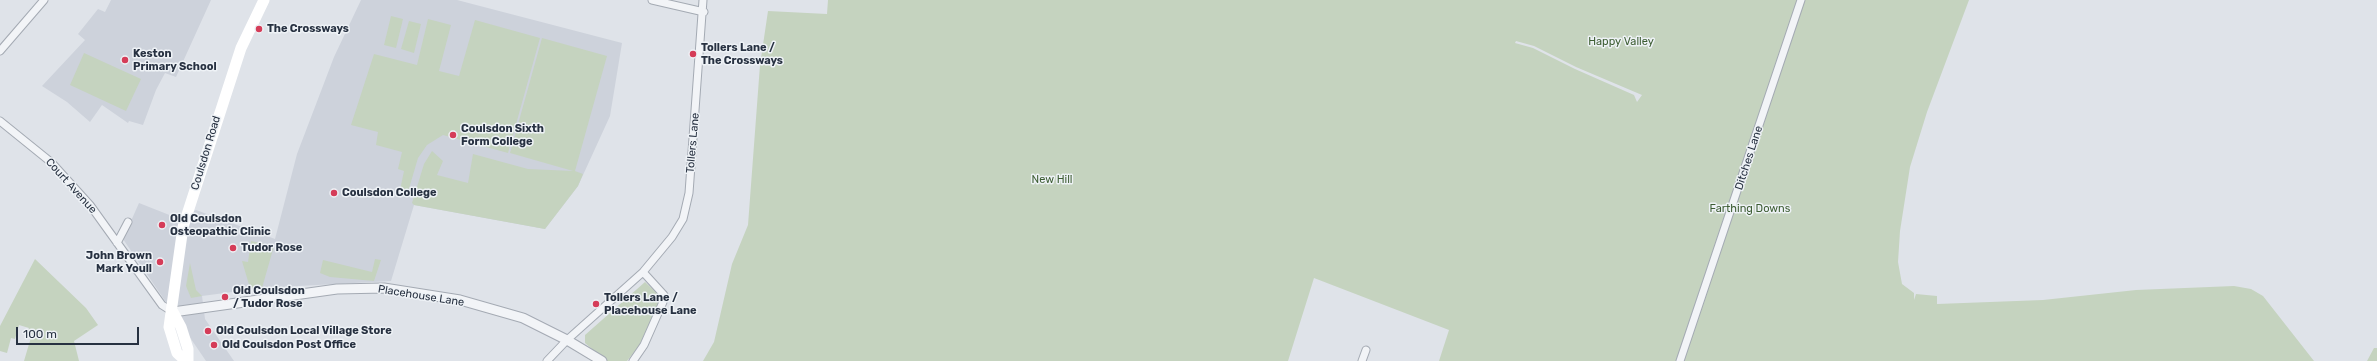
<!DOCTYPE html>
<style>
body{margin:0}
#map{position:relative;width:2377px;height:361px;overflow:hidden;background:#dfe3e9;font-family:Rubik,sans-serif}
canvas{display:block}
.scale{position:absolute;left:16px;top:327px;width:123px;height:18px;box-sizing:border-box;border:2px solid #273141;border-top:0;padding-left:5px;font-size:12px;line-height:14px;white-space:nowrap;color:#273141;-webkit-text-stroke:3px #eef2f6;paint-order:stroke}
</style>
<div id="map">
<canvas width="2377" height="361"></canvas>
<div class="scale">100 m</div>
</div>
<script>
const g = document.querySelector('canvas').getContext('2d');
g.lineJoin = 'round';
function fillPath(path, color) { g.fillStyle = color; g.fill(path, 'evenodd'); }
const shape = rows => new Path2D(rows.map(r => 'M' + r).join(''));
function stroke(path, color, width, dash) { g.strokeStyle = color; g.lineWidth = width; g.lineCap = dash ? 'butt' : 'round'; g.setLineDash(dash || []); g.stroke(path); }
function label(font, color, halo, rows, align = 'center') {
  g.font = font + ' Rubik,sans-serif'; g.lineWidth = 3; g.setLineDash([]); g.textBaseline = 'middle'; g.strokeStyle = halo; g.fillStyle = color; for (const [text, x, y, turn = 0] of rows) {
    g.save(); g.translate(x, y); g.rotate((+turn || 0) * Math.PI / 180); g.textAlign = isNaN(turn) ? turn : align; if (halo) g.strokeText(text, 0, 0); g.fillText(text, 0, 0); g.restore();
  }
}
fillPath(shape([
 [111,0,211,0,176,77,165,73,156,90,143,125,129,121,128,123,102,105,90,122,67,102,42,86,85,40,78,34,98,9,105,12],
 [361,0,457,0,622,43,610,116,578,186,545,229,414,205,391,281,262,288,202,296,205,319,234,361,206,361,123,239,139,203,177,218,196,210,275,239,297,154,334,57]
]), '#cdd2db');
fillPath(shape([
 [828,0,1969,0,1927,112,1910,167,1900,231,1898,262,1902,284,1914,293,1914,300,1916,294,1937,296,1937,304,2043,300,2136,290,2234,286,2251,289,2263,296,2314,361,1439,361,1449,330,1314,278,1288,361,703,361,714,342,732,264,748,225,760,65,768,11,827,14],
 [1516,41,1534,46,1576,67,1642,95,1637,102,1634,95,1575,69,1533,48,1515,43],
 [391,16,403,19,396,48,384,45],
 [428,19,451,25,439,71,459,76,475,20,540,38,508,153,443,135,427,145,418,158,408,192,400,190,404,171,398,169,402,152,376,145,378,132,351,125,374,54,417,65],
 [409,21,421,24,414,53,401,49],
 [542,38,607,56,575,171,583,174,578,186,545,229,414,205,412,203,424,164,432,151,443,161,437,175,468,183,473,154,528,169,573,171,510,153],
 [84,53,141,79,126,111,70,85],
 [251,241,274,246,262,288,250,288,242,261,248,262],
 [35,259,86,308,98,325,74,341,79,361,24,361,32,334,28,332,29,328,19,325,15,339,11,338,7,353,0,351,0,326],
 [375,259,381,260,374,281,330,277,320,273,323,260,372,272],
 [190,263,196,290,202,296,191,298,186,286],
 [645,282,659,295,659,302,639,346,627,361,606,361,585,343,585,335],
 [2374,348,2377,348,2377,361,2367,361]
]), '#c5d3bf');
const minor = shape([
 [652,0,704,12],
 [0,51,44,0],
 [0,121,52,163,90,205,162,305,173,312],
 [117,243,128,222],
 [547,361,567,340,643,272,672,237,683,219,689,193,703,0],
 [633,361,644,345,663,302,664,295,643,272],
 [1362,361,1366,350],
 [1680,361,1801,0]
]);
const tertiary = shape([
 [173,312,337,289,384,288,460,300,523,318,567,340,602,361]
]);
stroke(minor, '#a4aab3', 9);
stroke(tertiary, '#a4aab3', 11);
stroke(minor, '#f2f4f7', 7);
stroke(tertiary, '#f2f4f7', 9);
stroke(shape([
 [173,312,181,327,188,349,188,361],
 [186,361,177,353,169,327,183,227,241,48,264,0]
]), '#fff', 11);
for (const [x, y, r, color] of [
 [259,29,4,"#d53c58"],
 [693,54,4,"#d53c58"],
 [125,60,4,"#d53c58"],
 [453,135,4,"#d53c58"],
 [334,193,4,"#d53c58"],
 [162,225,4,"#d53c58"],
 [233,248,4,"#d53c58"],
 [160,262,4,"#d53c58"],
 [225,297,4,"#d53c58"],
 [596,304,4,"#d53c58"],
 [208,331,4,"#d53c58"],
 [214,345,4,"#d53c58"]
]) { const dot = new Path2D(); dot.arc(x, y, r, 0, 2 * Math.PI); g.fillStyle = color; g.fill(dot); stroke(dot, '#eef2f6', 1.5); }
label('bold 11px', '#273141', '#eef2f6', [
 ["The Crossways",267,29],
 ["Tollers Lane /",701,48],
 ["The Crossways",701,61],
 ["Keston",133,54],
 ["Primary School",133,67],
 ["Coulsdon Sixth",461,129],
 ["Form College",461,142],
 ["Coulsdon College",342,193],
 ["Old Coulsdon",170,219],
 ["Osteopathic Clinic",170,232],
 ["Tudor Rose",241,248],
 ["John Brown",152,256,"right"],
 ["Mark Youll",152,269,"right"],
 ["Old Coulsdon",233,291],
 ["/ Tudor Rose",233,304],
 ["Tollers Lane /",604,298],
 ["Placehouse Lane",604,311],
 ["Old Coulsdon Local Village Store",216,331],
 ["Old Coulsdon Post Office",222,345]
], 'left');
label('11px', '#3d5d33', '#eef2f6', [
 ["Happy Valley",1621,42],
 ["New Hill",1052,180],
 ["Farthing Downs",1750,209]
]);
label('11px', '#273141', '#eef2f6', [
 ["Tollers Lane",693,143,-85],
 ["Coulsdon Road",206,153,-73],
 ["Ditches Lane",1749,158,-72],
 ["Court Avenue",71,186,48],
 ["Placehouse Lane",421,296,9]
]);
</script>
